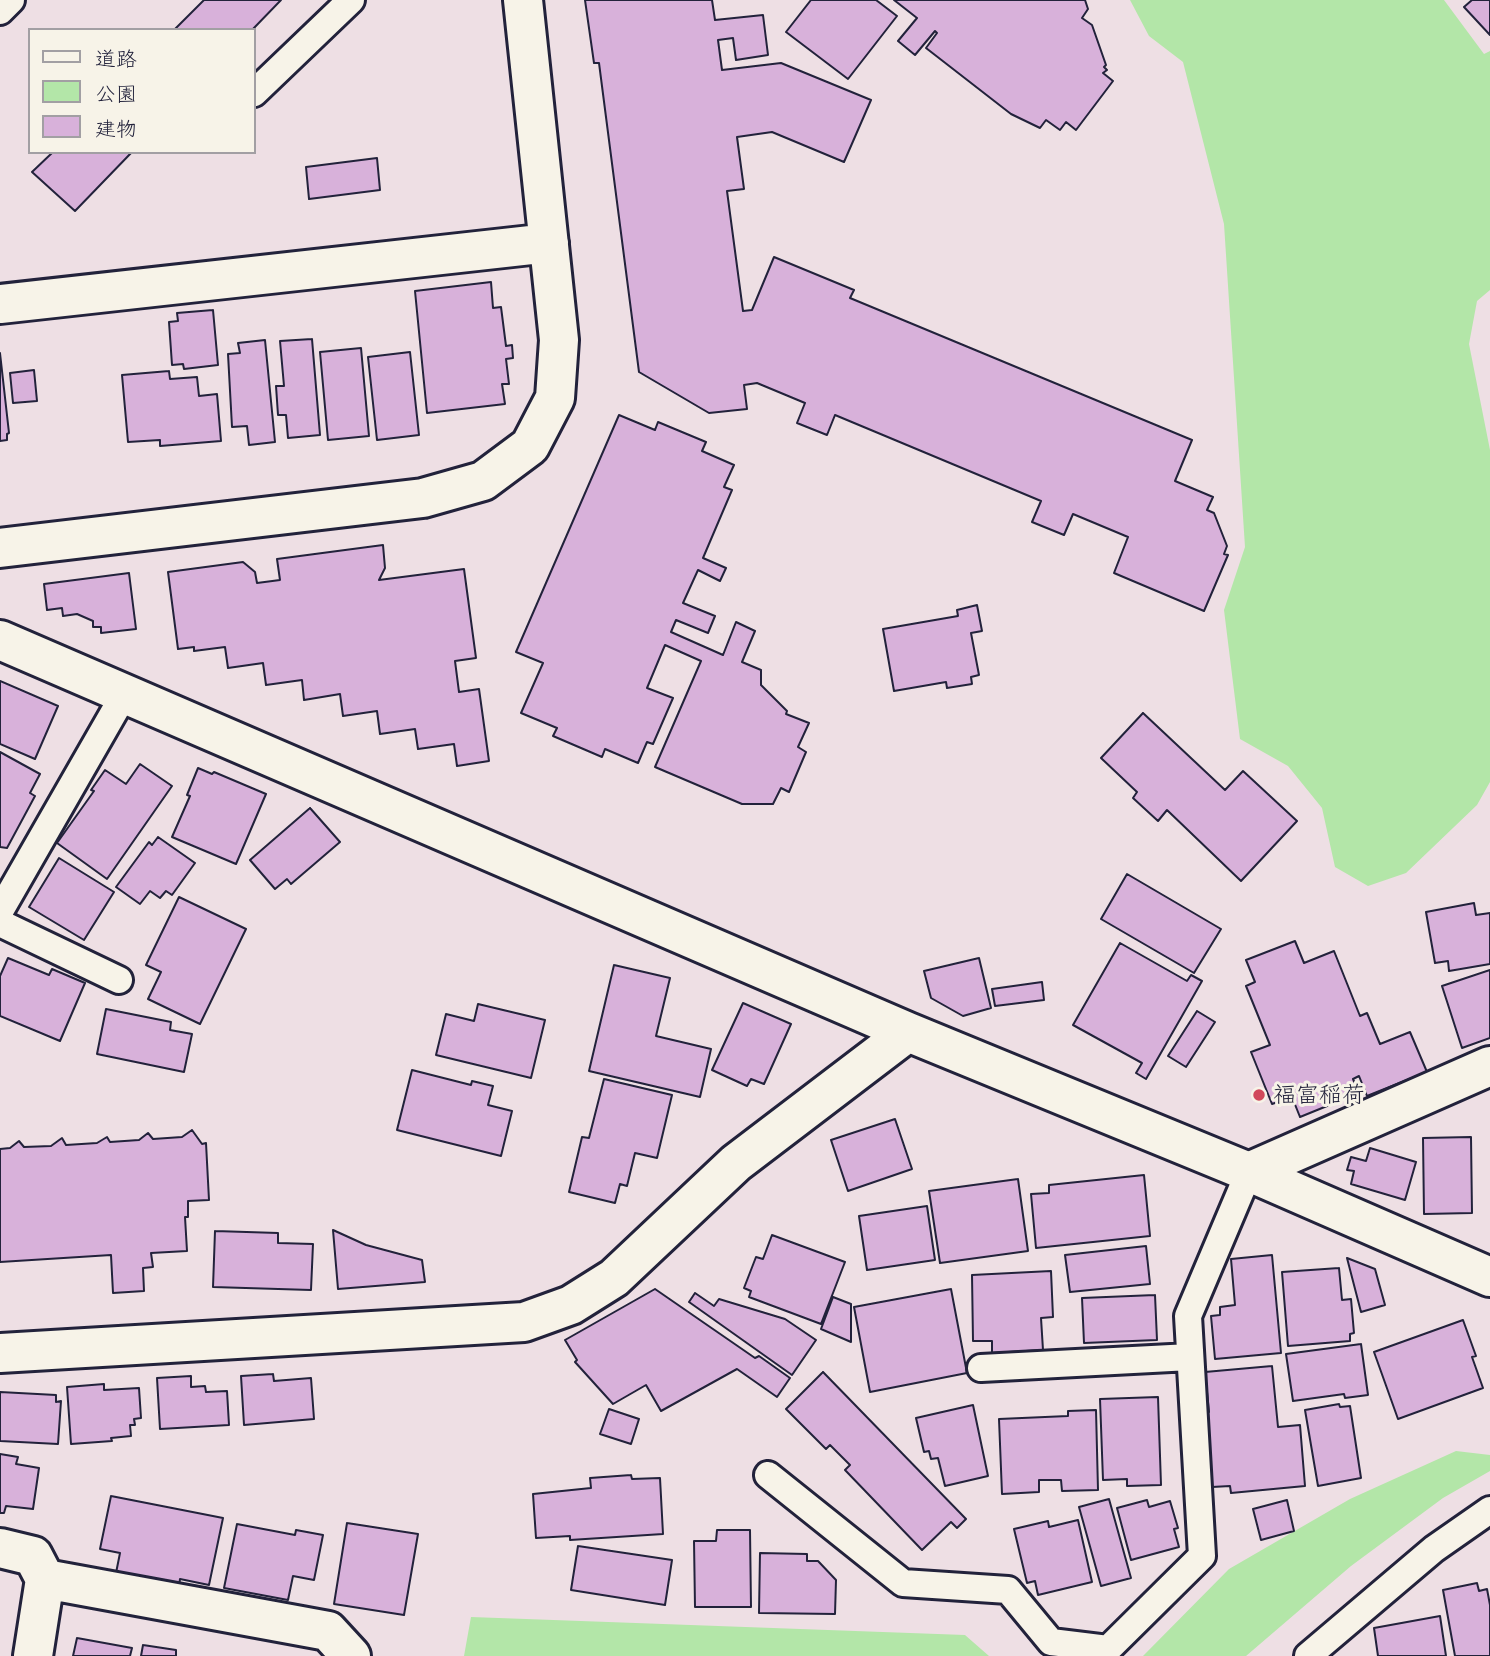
<!DOCTYPE html>
<meta charset="utf-8">
<style>
body{margin:0}
#map{position:relative;width:1490px;height:1656px;overflow:hidden;background:#eedfe4;font-family:"Comic Neue","Klee One",sans-serif}
canvas{display:block}
.legend{position:absolute;left:28px;top:28px;width:228px;height:126px;box-sizing:border-box;background:#f7f3e8;border:2px solid #a29fa3;margin:0;padding:9px 12px;list-style:none;font-size:21px;color:#22223b}
.legend li{display:flex;align-items:center;gap:14px;height:35px}
.legend b{width:35px;border:2px solid #a29fa3}
</style>
<div id="map">
<canvas width="1490" height="1656"></canvas>
<ul class="legend">
<li><b style="height:9px;background:#f7f3e8"></b>道路</li>
<li><b style="height:19px;background:#b3e6a8"></b>公園</li>
<li><b style="height:19px;background:#d8b1da"></b>建物</li>
</ul>
</div>
<script>
const g = document.querySelector('canvas').getContext('2d');
g.lineJoin = 'round';
function fillPath(path, color) { g.fillStyle = color; g.fill(path, 'evenodd'); }
const shape = rows => new Path2D(rows.map(r => 'M' + r).join(''));
function stroke(path, color, width, dash) { g.strokeStyle = color; g.lineWidth = width; g.lineCap = dash ? 'butt' : 'round'; g.setLineDash(dash || []); g.stroke(path); }
function label(font, color, halo, rows, align = 'center') {
  g.font = font + ' "Comic Neue","Klee One",sans-serif'; g.lineWidth = 6; g.setLineDash([]); g.textBaseline = 'middle'; g.strokeStyle = halo; g.fillStyle = color; for (const [text, x, y, turn = 0] of rows) {
    g.save(); g.translate(x, y); g.rotate((+turn || 0) * Math.PI / 180); g.textAlign = isNaN(turn) ? turn : align; if (halo) g.strokeText(text, 0, 0); g.fillText(text, 0, 0); g.restore();
  }
}
fillPath(shape([
 [1130,0,1444,0,1484,54,1490,51,1490,290,1477,301,1469,344,1490,450,1490,782,1477,805,1406,873,1368,886,1335,867,1322,808,1288,766,1240,739,1224,610,1245,547,1224,224,1183,62,1149,36],
 [1456,1451,1490,1455,1490,1471,1443,1498,1351,1566,1246,1656,1143,1656,1229,1569,1350,1499],
 [471,1617,965,1635,989,1656,464,1656]
]), '#b3e6a8');
const building = shape([
 [204,0,281,0,252,30,174,30,204,0],
 [585,0,712,0,715,20,763,15,768,55,736,60,733,38,718,40,722,70,781,63,871,100,844,162,772,132,737,137,744,189,727,191,743,311,752,310,774,257,854,290,850,298,1192,440,1175,481,1213,497,1207,510,1214,513,1227,546,1224,554,1228,555,1204,611,1114,573,1128,537,1073,514,1064,535,1032,522,1041,501,835,415,827,435,797,423,805,403,757,383,744,385,747,409,709,413,639,372,599,63,594,63,585,0],
 [811,0,876,0,897,16,848,79,786,32,811,0],
 [894,0,1085,0,1088,9,1082,18,1092,25,1106,65,1104,67,1107,70,1103,73,1113,81,1076,130,1066,122,1060,130,1046,120,1040,128,1011,114,926,48,937,33,935,31,915,55,898,41,917,18,894,0],
 [1472,0,1490,0,1490,35,1464,7,1472,0],
 [53,152,132,152,75,211,32,172,53,152],
 [377,158,380,190,309,199,306,167,377,158],
 [491,282,493,308,501,307,506,346,512,345,513,358,506,359,509,384,502,384,505,404,427,413,415,291,491,282],
 [213,310,218,365,184,369,183,364,172,365,169,322,178,321,177,313,213,310],
 [312,339,320,435,288,438,286,415,278,415,276,386,284,386,280,341,312,339],
 [265,340,275,442,249,445,247,426,232,427,228,354,240,353,238,343,265,340],
 [361,348,369,436,328,440,320,352,361,348],
 [410,352,419,435,377,440,368,357,410,352],
 [0,353,9,433,7,434,7,440,0,441,0,353],
 [34,370,37,401,13,403,10,373,34,370],
 [169,371,170,379,197,377,199,396,217,394,221,441,160,446,160,440,128,442,122,375,169,371],
 [619,415,655,430,658,422,706,442,702,451,734,465,724,487,732,490,703,558,726,568,720,581,698,570,683,603,715,616,708,633,676,620,671,632,723,655,736,622,755,631,742,662,761,670,761,685,787,711,786,714,809,723,798,747,806,752,789,792,781,788,773,804,742,804,655,767,701,661,665,645,647,688,673,698,653,744,647,742,638,763,605,749,602,757,553,736,557,728,521,713,543,663,516,652,619,415],
 [383,545,385,568,379,580,464,569,476,658,455,661,459,692,479,689,489,761,457,766,454,744,418,749,415,729,380,734,377,711,343,716,340,694,304,700,302,680,266,685,263,663,228,668,225,647,194,651,194,647,178,649,168,572,243,562,255,572,257,583,280,580,277,559,383,545],
 [129,573,136,629,101,633,101,627,93,627,93,621,77,614,63,616,62,608,47,610,44,584,129,573],
 [977,605,982,631,971,633,979,675,971,677,972,684,947,688,946,682,894,691,883,629,958,616,957,610,977,605],
 [0,681,58,706,35,759,0,744,0,681],
 [1143,713,1225,790,1243,771,1297,821,1241,881,1167,810,1158,821,1133,798,1137,792,1101,758,1143,713],
 [0,752,40,774,30,793,35,796,7,848,0,847,0,752],
 [140,764,172,786,107,879,57,843,94,791,91,790,105,770,126,784,140,764],
 [198,768,212,774,214,772,266,794,236,864,172,837,190,796,187,795,198,768],
 [310,808,340,842,291,884,287,879,275,889,250,860,310,808],
 [158,837,195,863,172,895,166,891,160,898,150,891,140,904,116,887,149,842,152,845,158,837],
 [59,858,114,892,84,940,29,907,59,858],
 [1127,874,1221,929,1194,973,1101,919,1127,874],
 [179,897,246,929,200,1024,148,999,161,972,146,965,179,897],
 [1474,903,1476,915,1490,913,1490,964,1449,971,1448,961,1435,963,1426,912,1474,903],
 [1295,941,1304,963,1334,951,1360,1016,1367,1013,1380,1044,1410,1032,1427,1072,1367,1096,1359,1076,1353,1079,1359,1093,1300,1117,1292,1097,1272,1104,1251,1052,1270,1045,1246,986,1255,982,1246,960,1295,941],
 [1120,943,1187,981,1191,975,1202,981,1146,1079,1136,1073,1142,1063,1073,1025,1120,943],
 [8,958,49,975,52,969,85,983,60,1041,0,1016,0,976,8,958],
 [979,958,991,1008,963,1016,931,998,924,971,979,958],
 [614,965,670,978,656,1036,711,1049,700,1097,589,1071,614,965],
 [1490,970,1490,1038,1462,1048,1442,986,1490,970],
 [1042,982,1044,1000,995,1006,992,989,1042,982],
 [743,1003,791,1024,764,1084,751,1079,747,1086,712,1070,743,1003],
 [478,1004,545,1020,531,1078,436,1055,446,1014,474,1021,478,1004],
 [106,1009,171,1022,170,1030,192,1034,184,1072,97,1054,106,1009],
 [1197,1011,1215,1022,1186,1067,1168,1056,1197,1011],
 [412,1070,471,1085,472,1081,493,1086,488,1105,512,1111,501,1156,397,1130,412,1070],
 [604,1079,672,1095,657,1158,635,1153,627,1186,620,1184,615,1203,569,1192,582,1137,589,1138,604,1079],
 [895,1119,912,1169,848,1191,831,1140,895,1119],
 [192,1130,202,1144,206,1143,209,1200,188,1201,188,1217,185,1217,187,1251,151,1253,153,1267,143,1268,144,1291,113,1293,111,1255,0,1262,0,1149,10,1148,19,1141,24,1147,51,1146,62,1138,66,1145,97,1143,107,1137,110,1142,139,1140,148,1133,153,1139,182,1137,192,1130],
 [1471,1137,1472,1213,1424,1214,1423,1138,1471,1137],
 [1370,1148,1416,1162,1405,1200,1351,1184,1354,1171,1347,1170,1351,1157,1366,1161,1370,1148],
 [1144,1175,1150,1236,1036,1248,1031,1194,1049,1193,1049,1185,1144,1175],
 [1018,1179,1028,1251,940,1263,929,1191,1018,1179],
 [927,1206,935,1260,867,1270,859,1216,927,1206],
 [333,1230,366,1245,422,1260,425,1282,338,1289,333,1230],
 [215,1231,278,1233,278,1243,313,1244,311,1290,213,1287,215,1231],
 [772,1235,845,1262,821,1324,749,1297,751,1291,744,1288,756,1257,763,1259,772,1235],
 [1146,1246,1150,1284,1070,1292,1065,1255,1146,1246],
 [1272,1255,1281,1353,1215,1359,1211,1316,1220,1315,1220,1307,1235,1305,1231,1259,1272,1255],
 [1347,1258,1375,1269,1385,1305,1361,1312,1347,1258],
 [1339,1268,1342,1300,1351,1299,1354,1333,1350,1334,1350,1341,1288,1346,1282,1272,1339,1268],
 [1051,1271,1053,1317,1041,1318,1043,1350,992,1353,992,1341,973,1341,972,1275,1051,1271],
 [655,1289,755,1358,759,1356,790,1378,777,1397,737,1369,661,1411,646,1385,613,1404,575,1362,577,1360,565,1340,655,1289],
 [951,1289,967,1373,870,1392,854,1307,951,1289],
 [695,1293,714,1306,719,1299,785,1319,816,1340,792,1375,689,1302,695,1293],
 [1155,1295,1157,1340,1084,1343,1082,1298,1155,1295],
 [833,1297,851,1304,851,1342,821,1329,833,1297],
 [1463,1320,1476,1356,1472,1357,1483,1388,1398,1419,1374,1352,1463,1320],
 [1361,1344,1368,1395,1345,1398,1344,1394,1293,1401,1286,1354,1361,1344],
 [1272,1366,1278,1427,1300,1425,1305,1486,1231,1493,1230,1486,1212,1487,1205,1412,1209,1412,1205,1372,1272,1366],
 [823,1372,966,1519,957,1528,951,1522,922,1550,845,1470,850,1465,830,1445,826,1449,786,1409,823,1372],
 [273,1374,274,1381,311,1378,314,1419,244,1425,241,1376,273,1374],
 [191,1376,191,1387,205,1386,206,1392,227,1391,229,1425,160,1429,157,1378,191,1376],
 [104,1384,104,1390,139,1388,141,1418,134,1419,135,1425,130,1425,131,1436,111,1438,112,1441,71,1444,67,1387,104,1384],
 [0,1392,56,1395,56,1402,61,1401,58,1444,0,1441,0,1392],
 [1158,1397,1161,1485,1127,1486,1127,1479,1103,1480,1100,1399,1158,1397],
 [1339,1404,1340,1407,1350,1406,1361,1478,1318,1486,1305,1410,1339,1404],
 [973,1405,988,1476,945,1486,938,1458,931,1459,929,1451,924,1452,916,1418,973,1405],
 [609,1409,639,1419,631,1444,600,1434,609,1409],
 [1096,1410,1098,1490,1062,1491,1061,1480,1039,1480,1039,1492,1002,1494,999,1419,1068,1416,1068,1411,1096,1410],
 [0,1454,18,1457,16,1464,39,1468,33,1509,6,1506,4,1513,0,1513,0,1454],
 [631,1475,632,1479,660,1478,663,1534,570,1540,570,1536,536,1538,533,1494,591,1488,590,1478,631,1475],
 [111,1496,223,1518,209,1585,180,1579,179,1586,116,1573,120,1553,100,1549,111,1496],
 [1109,1499,1131,1578,1101,1586,1079,1507,1109,1499],
 [1147,1500,1149,1507,1170,1501,1178,1528,1174,1529,1179,1547,1131,1560,1117,1508,1147,1500],
 [1287,1500,1294,1531,1261,1540,1253,1509,1287,1500],
 [1078,1520,1092,1582,1038,1595,1035,1581,1027,1583,1014,1529,1048,1521,1049,1527,1078,1520],
 [347,1523,418,1534,404,1615,334,1604,347,1523],
 [237,1524,295,1535,296,1530,323,1535,314,1580,293,1576,288,1600,224,1588,237,1524],
 [717,1530,750,1530,751,1607,695,1607,694,1541,716,1541,717,1530],
 [578,1546,672,1560,665,1605,571,1590,578,1546],
 [760,1553,807,1554,807,1561,818,1561,836,1580,835,1614,759,1613,760,1553],
 [1477,1583,1479,1591,1487,1589,1490,1605,1490,1656,1455,1656,1443,1590,1477,1583],
 [1440,1616,1446,1656,1378,1656,1374,1628,1440,1616],
 [77,1638,132,1648,130,1656,73,1656,77,1638],
 [143,1645,176,1650,176,1656,141,1656,143,1645]
]);
fillPath(building, '#d8b1da');
stroke(building, '#22223b', 2);
const lane = shape([
 [0,11,11,0],
 [254,93,351,0],
 [0,911,125,693],
 [0,923,119,980],
 [981,1368,1190,1357],
 [768,1475,903,1583,1008,1590,1051,1642,1108,1649,1202,1556,1188,1316,1249,1172],
 [1308,1656,1434,1549,1490,1510]
]);
const street = shape([
 [0,304,549,243],
 [0,548,423,498,483,481,530,446,555,398,559,340,523,0],
 [1249,1172,1490,1066],
 [0,1548,33,1556,45,1579,33,1656],
 [45,1579,328,1631,351,1656]
]);
const secondary = shape([
 [0,640,908,1032,1249,1172,1490,1277],
 [0,1353,524,1322,571,1305,614,1278,736,1163,908,1032]
]);
stroke(lane, '#22223b', 32);
stroke(street, '#22223b', 44);
stroke(secondary, '#22223b', 44);
stroke(lane, '#f7f3e8', 26);
stroke(street, '#f7f3e8', 38);
stroke(secondary, '#f7f3e8', 38);
for (const [x, y, r, color] of [
 [1259,1095,7,"#d1495b"]
]) { const dot = new Path2D(); dot.arc(x, y, r, 0, 2 * Math.PI); g.fillStyle = color; g.fill(dot); stroke(dot, '#f7f3e8', 2.5); }
label('23px', '#22223b', '#f7f3e8', [
 ["福富稲荷",1273,1095]
], 'left');
</script>
